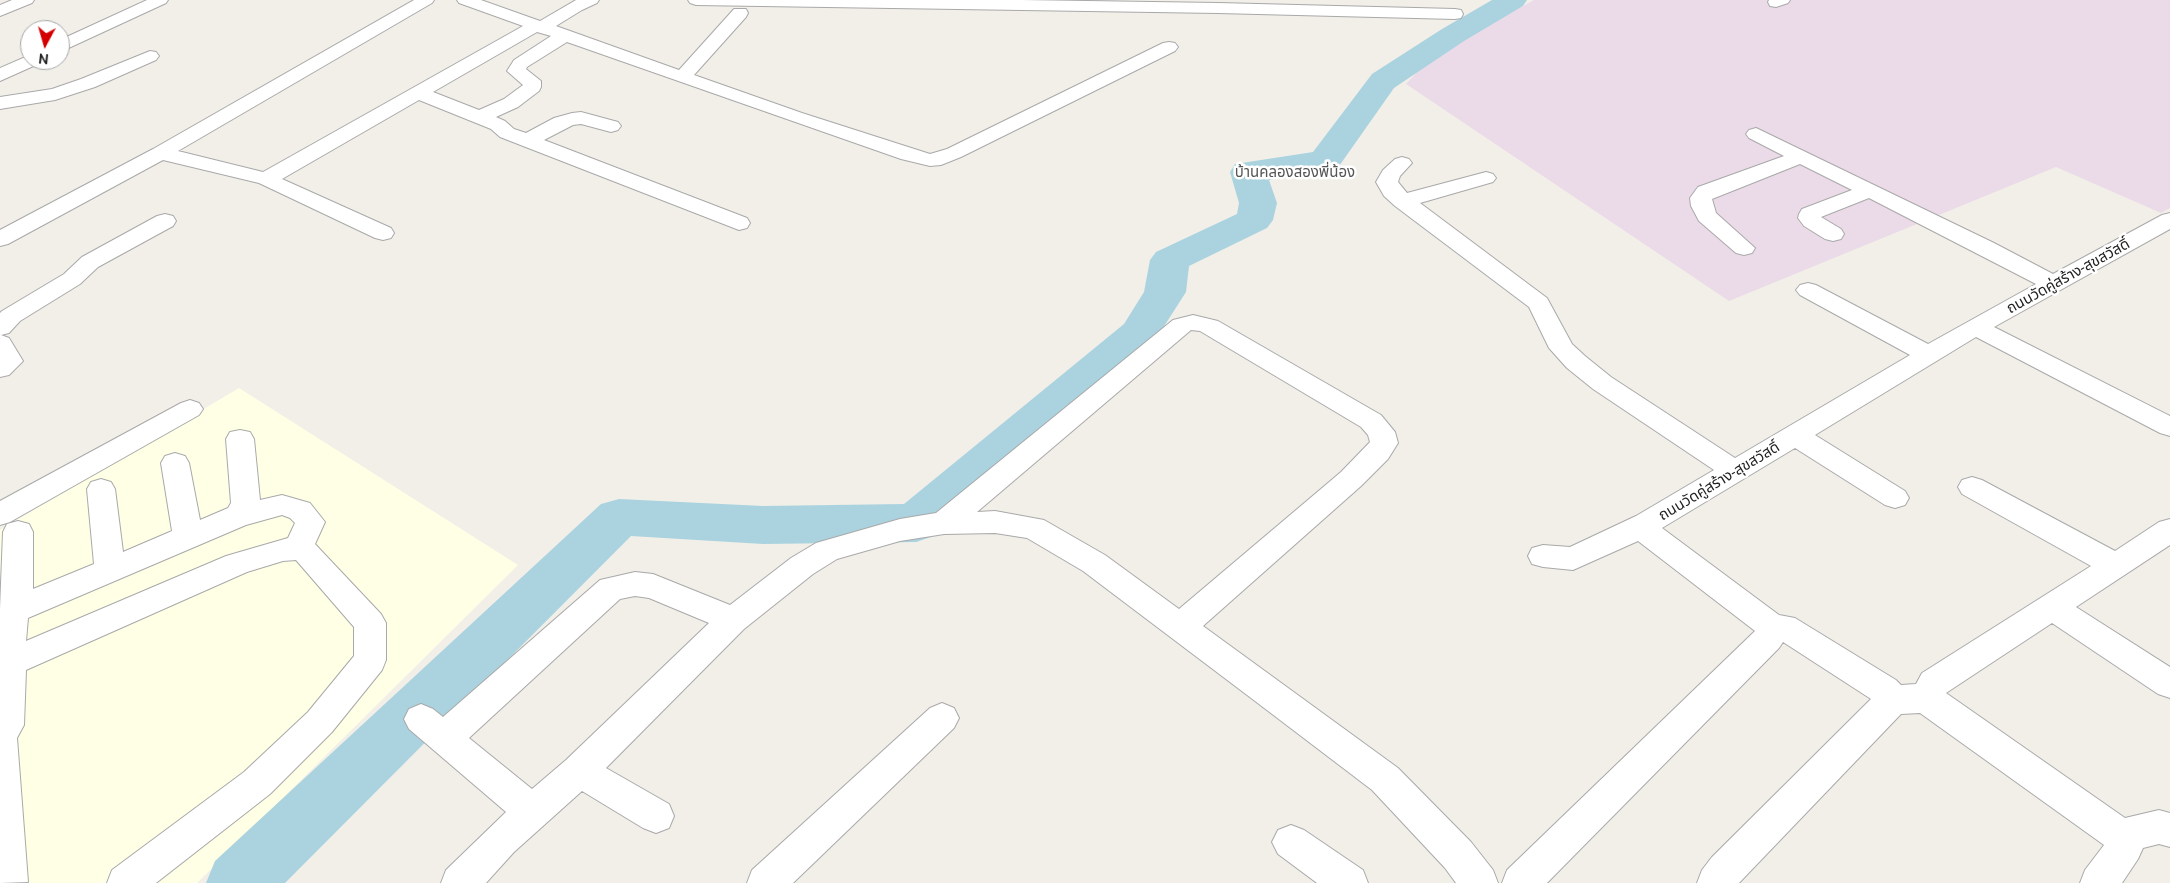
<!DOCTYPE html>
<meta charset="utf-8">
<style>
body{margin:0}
#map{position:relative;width:2170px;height:883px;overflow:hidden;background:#f2efe9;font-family:Ubuntu,sans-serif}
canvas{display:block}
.north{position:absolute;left:20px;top:20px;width:50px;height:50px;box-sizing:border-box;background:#fff;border:1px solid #a7a7a7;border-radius:50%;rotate:186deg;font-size:14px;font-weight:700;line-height:20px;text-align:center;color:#222}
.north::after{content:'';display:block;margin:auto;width:18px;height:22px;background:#d40000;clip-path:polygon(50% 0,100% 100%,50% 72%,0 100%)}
</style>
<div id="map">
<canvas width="2170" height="883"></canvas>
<div class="north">N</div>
</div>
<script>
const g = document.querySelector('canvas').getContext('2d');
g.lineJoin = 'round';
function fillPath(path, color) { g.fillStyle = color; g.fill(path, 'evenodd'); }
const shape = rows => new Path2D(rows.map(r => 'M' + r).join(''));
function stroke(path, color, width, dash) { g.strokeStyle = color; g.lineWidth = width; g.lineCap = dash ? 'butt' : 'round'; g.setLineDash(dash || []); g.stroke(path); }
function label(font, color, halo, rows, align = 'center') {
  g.font = font + ' Ubuntu,"Noto Sans Thai",sans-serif'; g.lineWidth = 5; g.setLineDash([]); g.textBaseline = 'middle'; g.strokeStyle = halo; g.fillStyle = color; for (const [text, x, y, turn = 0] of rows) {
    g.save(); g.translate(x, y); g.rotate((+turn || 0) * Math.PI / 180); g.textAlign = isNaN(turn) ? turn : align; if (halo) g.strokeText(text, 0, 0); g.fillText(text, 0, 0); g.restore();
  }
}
fillPath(shape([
 [1534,0,2170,0,2170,208,2161,213,2056,167,1729,301,1406,84,1429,59]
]), '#ebdbe8');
fillPath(shape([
 [239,388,518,565,197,883,0,883,0,530]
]), '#ffffe5');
fillPath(shape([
 [1492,0,1527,0,1523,6,1464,41,1394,88,1337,169,1269,180,1277,203,1273,220,1267,228,1189,266,1186,292,1154,342,982,491,934,536,916,542,763,544,631,536,285,883,206,883,215,861,601,504,619,499,763,506,904,504,1124,324,1144,292,1150,260,1156,252,1237,214,1239,203,1230,172,1235,164,1313,152,1372,74,1442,29,1492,0]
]), '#aad3df');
const minor = shape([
 [12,0,34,0,32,3,0,16,0,5,12,0],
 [147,0,168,0,166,3,60,52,60,40,147,0],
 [414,0,434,0,432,3,178,151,263,172,523,26,459,3,457,0,481,0,540,21,576,0,599,0,597,3,582,10,556,26,679,70,734,9,746,9,748,13,746,17,694,75,802,113,930,154,947,149,1163,43,1169,42,1175,43,1178,47,1175,51,961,157,941,165,930,166,901,159,567,42,527,67,526,69,541,81,541,87,539,91,518,107,496,117,505,121,514,129,526,133,554,118,572,113,581,112,618,122,621,126,618,130,611,132,581,124,573,125,544,140,747,218,750,223,747,228,739,230,500,137,491,129,419,100,282,179,391,228,394,233,391,238,383,240,375,238,259,183,163,160,8,244,0,246,0,230,153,149,414,0],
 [537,32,551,36,514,60,507,71,523,85,504,99,479,110,433,92,537,32],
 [688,0,1021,0,1218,3,1455,9,1461,10,1463,14,1461,18,1455,19,1218,13,696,5,690,3,688,0],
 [1769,0,1790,0,1788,3,1776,7,1770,6,1768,2,1769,0],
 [150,51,156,52,159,56,156,60,95,87,55,100,0,109,0,97,52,89,81,79,150,51],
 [30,55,30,60,41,60,38,64,0,81,0,68,30,55],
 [1756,128,1994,243,2053,274,2162,215,2170,213,2170,229,1994,327,2170,416,2170,436,2160,433,1976,337,1815,435,1905,491,1909,498,1905,505,1895,508,1885,505,1795,448,1662,528,1779,615,1795,618,1896,680,1901,685,1916,684,1922,673,2091,566,1962,494,1958,487,1962,480,1972,477,1982,480,2115,551,2159,522,2170,519,2170,545,2076,607,2170,667,2170,698,2158,694,2052,623,1946,693,2125,818,2159,810,2170,813,2170,847,2159,844,2143,848,2138,859,2122,883,2080,883,2085,870,2104,845,1920,713,1901,714,1739,883,1697,883,1702,870,1712,857,1871,699,1783,642,1779,648,1547,883,1502,883,1507,870,1755,631,1638,541,1573,570,1543,567,1532,564,1528,556,1532,548,1543,545,1570,547,1636,516,1714,470,1593,389,1567,368,1549,348,1529,307,1395,206,1384,196,1376,182,1383,170,1395,159,1402,157,1409,159,1412,163,1400,176,1398,182,1407,193,1486,172,1493,174,1496,178,1493,182,1420,203,1547,298,1572,344,1585,356,1611,377,1735,458,1910,355,1800,295,1796,290,1800,285,1808,283,1816,285,1928,344,2036,284,1869,198,1821,217,1841,229,1844,234,1841,239,1833,241,1825,239,1804,226,1798,218,1799,214,1802,209,1852,190,1800,164,1712,199,1716,213,1755,248,1752,253,1744,255,1736,253,1699,221,1691,206,1690,198,1698,187,1784,156,1749,138,1746,134,1749,130,1756,128],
 [165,214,173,216,176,221,173,226,98,267,80,284,20,321,9,333,1,335,9,338,23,361,9,375,0,377,0,313,2,311,64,274,82,257,157,216,165,214],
 [1193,315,1218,321,1381,415,1395,432,1398,443,1388,459,1361,486,1203,626,1398,768,1471,842,1493,870,1498,883,1456,883,1445,868,1372,790,1255,701,1083,571,1027,538,995,533,944,534,900,541,837,559,813,574,744,629,606,768,669,804,674,816,669,828,656,833,643,828,582,791,514,852,486,883,441,883,446,870,506,812,409,729,404,719,409,709,421,704,433,709,443,717,600,580,635,572,653,574,730,605,791,558,816,543,900,519,936,513,1173,320,1193,315],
 [1191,330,1200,331,1361,427,1368,435,1370,442,1341,472,1179,609,1105,555,1044,520,995,511,977,512,1191,330],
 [635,596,649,598,709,623,566,760,532,789,469,738,620,599,635,596],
 [190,400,199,403,203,409,199,415,10,522,0,525,0,501,181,403,190,400],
 [240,430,250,432,254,439,260,500,282,495,310,503,325,522,315,544,381,614,386,623,386,660,382,670,332,732,270,794,156,883,107,883,112,870,244,772,308,712,354,656,354,627,296,560,283,561,247,572,26,670,24,725,17,738,28,882,0,883,0,609,3,532,7,524,18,521,29,524,33,532,33,589,94,564,87,489,91,482,101,479,111,482,115,489,123,552,172,531,161,463,165,456,175,453,185,456,189,463,200,520,228,508,231,503,226,439,230,432,240,430],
 [282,515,290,518,295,523,288,538,226,556,26,641,28,618,246,525,282,515],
 [942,703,954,708,959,718,954,728,793,883,747,883,752,870,930,708,942,703],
 [1291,825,1304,830,1363,870,1368,883,1317,883,1278,854,1272,842,1278,830,1291,825]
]);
stroke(minor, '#a9a9a9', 2);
fillPath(minor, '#fff');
label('15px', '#555', '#fff', [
 ["บ้านคลองสองพี่น้อง",1295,172]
]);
label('15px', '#222', '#fff', [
 ["ถนนวัดคู่สร้าง-สุขสวัสดิ์",2068,276,-29],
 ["ถนนวัดคู่สร้าง-สุขสวัสดิ์",1719,481,-31]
]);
</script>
